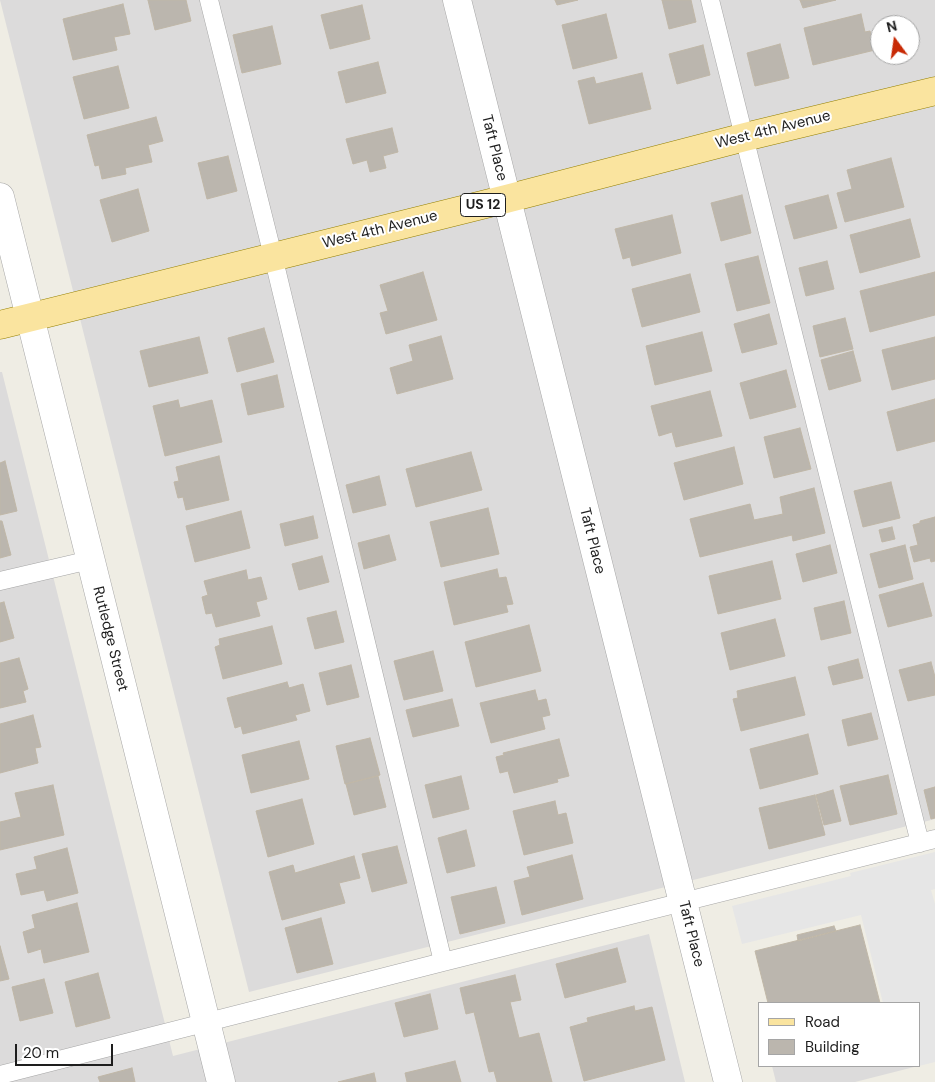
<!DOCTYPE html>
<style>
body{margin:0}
#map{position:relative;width:935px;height:1082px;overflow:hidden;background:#efede4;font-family:"DM Sans",sans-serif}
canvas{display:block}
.legend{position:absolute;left:758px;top:1002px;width:162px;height:65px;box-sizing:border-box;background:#fff;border:1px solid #a5a5a5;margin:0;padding:6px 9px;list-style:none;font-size:15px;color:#1e1e1e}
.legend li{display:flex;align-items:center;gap:10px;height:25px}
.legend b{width:25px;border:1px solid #a5a5a5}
.north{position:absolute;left:870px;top:15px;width:50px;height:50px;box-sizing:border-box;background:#fff;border:1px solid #a5a5a5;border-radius:50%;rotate:346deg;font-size:14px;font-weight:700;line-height:20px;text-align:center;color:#1e1e1e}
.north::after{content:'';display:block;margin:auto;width:18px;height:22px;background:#c82a05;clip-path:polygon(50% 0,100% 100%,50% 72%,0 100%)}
.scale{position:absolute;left:15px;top:1044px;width:98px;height:22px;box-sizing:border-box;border:2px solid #1e1e1e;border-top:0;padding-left:6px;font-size:15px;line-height:18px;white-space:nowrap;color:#1e1e1e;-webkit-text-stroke:4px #fff;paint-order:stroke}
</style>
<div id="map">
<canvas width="935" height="1082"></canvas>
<ul class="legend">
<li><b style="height:6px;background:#fae49f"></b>Road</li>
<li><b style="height:14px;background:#bbb6ae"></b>Building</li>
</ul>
<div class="north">N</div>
<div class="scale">20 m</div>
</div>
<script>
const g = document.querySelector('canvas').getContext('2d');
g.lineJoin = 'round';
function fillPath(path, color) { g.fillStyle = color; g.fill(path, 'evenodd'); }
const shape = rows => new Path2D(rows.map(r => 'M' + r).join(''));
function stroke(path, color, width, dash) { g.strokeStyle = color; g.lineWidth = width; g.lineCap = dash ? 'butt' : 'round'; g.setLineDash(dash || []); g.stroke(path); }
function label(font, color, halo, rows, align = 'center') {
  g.font = font + ' "DM Sans",sans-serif'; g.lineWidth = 4; g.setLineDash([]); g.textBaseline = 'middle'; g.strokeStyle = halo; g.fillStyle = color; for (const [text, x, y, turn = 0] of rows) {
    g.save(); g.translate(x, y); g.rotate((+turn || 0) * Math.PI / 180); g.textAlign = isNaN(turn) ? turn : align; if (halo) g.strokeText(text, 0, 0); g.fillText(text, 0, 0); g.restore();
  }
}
fillPath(shape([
 [0,0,935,0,935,819,249,992],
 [880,25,910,25,910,55,880,55],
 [0,372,2,372,173,1056,649,934,685,1082,0,1082],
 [772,1066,918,1066,855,1082,776,1082]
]), '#dcdbdb');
fillPath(shape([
 [935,852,935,889,931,890,935,904,935,1062,919,1066,919,1003,883,1003,861,915,742,944,732,906,851,876,850,873]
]), '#e6e6e6');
const building = shape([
 [148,0,186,0,191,21,155,30,148,0],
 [555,0,578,0,557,5,555,0],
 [662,0,691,0,696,22,669,29,662,0],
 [800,0,836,0,803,8,800,0],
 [123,4,130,34,114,37,117,50,73,60,63,19,123,4],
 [362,5,370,39,330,49,321,15,362,5],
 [606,14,617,58,573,69,562,25,606,14],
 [861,14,865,32,870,31,875,50,813,65,804,28,861,14],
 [272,26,281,64,242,73,233,35,272,26],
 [780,44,789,78,755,86,747,53,780,44],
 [703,45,710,75,677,84,669,54,703,45],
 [378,62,386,93,346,103,338,72,378,62],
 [118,66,129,108,84,119,73,77,118,66],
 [642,73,651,109,589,124,578,81,594,77,596,84,642,73],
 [156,117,163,141,148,145,152,162,125,168,126,174,102,179,99,165,95,166,87,135,156,117],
 [392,128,398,152,383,156,386,168,370,172,367,160,353,164,346,139,392,128],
 [228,156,237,191,207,199,198,163,228,156],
 [891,158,904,207,845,222,837,193,852,189,847,170,891,158],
 [138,189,149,231,112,242,100,200,138,189],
 [742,195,751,233,721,241,711,203,742,195],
 [828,195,837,228,794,239,785,206,828,195],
 [672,215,681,253,632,266,630,257,623,259,615,229,672,215],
 [910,219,920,257,860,273,850,235,910,219],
 [758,256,770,303,737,311,725,264,758,256],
 [827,261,834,289,806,296,799,268,827,261],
 [423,272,437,320,386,334,380,313,388,311,380,285,423,272],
 [935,272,935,315,870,332,860,291,935,272],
 [690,274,700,312,642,327,632,289,690,274],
 [769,314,777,344,742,353,734,324,769,314],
 [845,318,853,349,820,357,813,326,845,318],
 [264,328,274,362,237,372,228,338,264,328],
 [702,332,712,371,655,385,646,346,702,332],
 [441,336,453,379,397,394,390,368,413,361,409,345,441,336],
 [199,337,208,373,149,387,140,351,199,337],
 [935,337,935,379,892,390,882,350,935,337],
 [853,351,861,381,829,390,821,360,853,351],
 [786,370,796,407,750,419,740,383,786,370],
 [277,375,284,407,248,415,241,384,277,375],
 [710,391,722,436,676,447,672,432,659,436,651,406,710,391],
 [935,399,935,441,897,451,887,412,935,399],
 [178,400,180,408,212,400,222,442,165,456,153,406,178,400],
 [800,428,811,469,774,478,764,437,800,428],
 [734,447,743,484,684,500,674,463,734,447],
 [471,452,482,490,416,507,406,469,471,452],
 [219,456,229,500,186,510,183,497,178,498,174,482,179,481,176,467,219,456],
 [5,461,17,511,0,515,0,463,5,461],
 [379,476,386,505,353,513,346,485,379,476],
 [891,482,900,518,863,527,854,491,891,482],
 [814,488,825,533,793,541,792,535,700,557,690,519,750,504,754,520,783,514,780,497,814,488],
 [488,508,499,554,441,567,430,522,488,508],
 [241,511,250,548,195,562,186,526,241,511],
 [313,516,318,538,285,546,280,524,313,516],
 [935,517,935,561,931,562,930,558,914,562,910,547,918,545,913,525,920,523,920,521,935,517],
 [0,521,2,521,11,555,0,558,0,521],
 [892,527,895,539,882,542,879,530,892,527],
 [389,535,396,560,364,569,358,543,389,535],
 [830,545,837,573,803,582,796,554,830,545],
 [905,545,913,579,879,588,870,554,905,545],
 [322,556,329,582,299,590,292,564,322,556],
 [772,561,781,599,718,614,709,576,772,561],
 [497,569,499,578,506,577,513,604,506,605,508,612,454,625,444,582,497,569],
 [246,570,248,580,261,577,267,599,256,602,260,616,216,627,212,613,206,614,202,597,208,595,204,581,246,570],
 [923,583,932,616,888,627,879,595,923,583],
 [844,601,851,633,821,640,814,608,844,601],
 [4,602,14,638,0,642,0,603,4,602],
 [336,611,344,642,315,649,307,618,336,611],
 [775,619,785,656,730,670,721,633,775,619],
 [529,625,541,671,476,687,465,642,529,625],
 [272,626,282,664,223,679,215,647,220,645,219,639,272,626],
 [433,651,443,691,404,700,394,661,433,651],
 [19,658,28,689,23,691,26,702,0,708,0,663,19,658],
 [858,659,863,678,833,685,828,667,858,659],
 [931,662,935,677,935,695,908,701,899,670,931,662],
 [351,665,359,697,327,705,319,673,351,665],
 [795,677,805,715,741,731,733,699,738,698,737,691,795,677],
 [287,682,289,688,303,684,310,711,295,715,297,720,243,734,241,726,235,728,227,698,287,682],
 [535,690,538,701,546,699,550,715,542,717,545,729,491,743,480,703,535,690],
 [452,699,459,726,413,737,406,710,452,699],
 [871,713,878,739,848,746,842,720,871,713],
 [33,715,41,747,35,748,38,763,0,773,0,724,33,715],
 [808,734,818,774,760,789,750,749,808,734],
 [370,738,380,775,345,784,336,746,370,738],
 [559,739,569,776,557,779,558,782,514,793,508,771,500,773,496,757,504,755,503,753,559,739],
 [299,741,309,779,251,793,242,755,299,741],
 [888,775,897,814,850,825,840,786,888,775],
 [378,776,386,807,354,815,346,784,378,776],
 [461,776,469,809,433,818,425,785,461,776],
 [53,785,64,835,0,850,0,822,21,817,15,793,53,785],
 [935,787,935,818,931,819,924,790,935,787],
 [833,790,841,821,824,825,816,795,833,790],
 [815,795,825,835,769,849,759,808,815,795],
 [302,799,314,844,268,857,256,811,302,799],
 [555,801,558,815,566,813,573,843,524,855,513,811,555,801],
 [466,830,475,866,447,873,438,838,466,830],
 [397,846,407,883,372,892,362,854,397,846],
 [67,848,78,893,47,901,44,890,21,895,16,874,37,869,34,857,67,848],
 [572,855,583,899,522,915,514,881,530,877,527,867,572,855],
 [354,856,360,878,339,883,345,903,282,920,269,872,293,865,295,873,354,856],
 [496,887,505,923,460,934,451,897,496,887],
 [77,903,89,952,44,963,41,949,28,953,23,932,35,928,32,915,77,903],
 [321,918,333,964,297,973,285,928,321,918],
 [860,925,880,1003,768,1003,755,951,860,925],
 [834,926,836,931,798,941,797,935,834,926],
 [0,946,9,979,0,981,0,946],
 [617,948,626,982,565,998,556,964,617,948],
 [98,973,110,1018,76,1027,65,982,98,973],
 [515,975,521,1000,510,1002,519,1038,539,1033,552,1082,497,1082,494,1071,489,1072,474,1012,466,1014,460,988,515,975],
 [44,979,53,1013,20,1021,12,987,44,979],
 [430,994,438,1029,404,1037,395,1003,430,994],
 [634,1006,635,1011,652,1007,665,1060,584,1081,570,1027,588,1022,587,1018,634,1006],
 [455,1061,461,1082,407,1082,405,1073,455,1061],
 [132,1068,135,1082,100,1082,98,1077,132,1068],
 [374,1073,376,1082,338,1082,374,1073]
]);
fillPath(building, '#bbb6ae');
stroke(building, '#c0b7a7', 1);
const lane = shape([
 [209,0,273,256,443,962],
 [710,0,920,843],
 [0,581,90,560],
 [0,1075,443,962,935,839]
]);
const street = shape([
 [457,0,728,1082],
 [0,197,221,1082]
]);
const primary = shape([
 [0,325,506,199,745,137,935,91]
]);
stroke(lane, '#a5a5a5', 19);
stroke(street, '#a5a5a5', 29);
stroke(primary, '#958003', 29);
stroke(lane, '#fff', 18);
stroke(street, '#fff', 28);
stroke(primary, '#fae49f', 28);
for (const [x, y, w] of [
 [483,205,45]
]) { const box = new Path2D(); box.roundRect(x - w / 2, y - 11.5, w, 23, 4); g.fillStyle = '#fff'; g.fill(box); stroke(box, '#1e1e1e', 1); }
label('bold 14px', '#1e1e1e', null, [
 ["US 12",483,205]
]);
label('15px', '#1e1e1e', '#fff', [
 ["West 4th Avenue",773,130,-14],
 ["Taft Place",494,148,76],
 ["West 4th Avenue",380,230,-14],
 ["Taft Place",592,541,76],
 ["Rutledge Street",110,639,76],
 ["Taft Place",691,934,76]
]);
</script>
